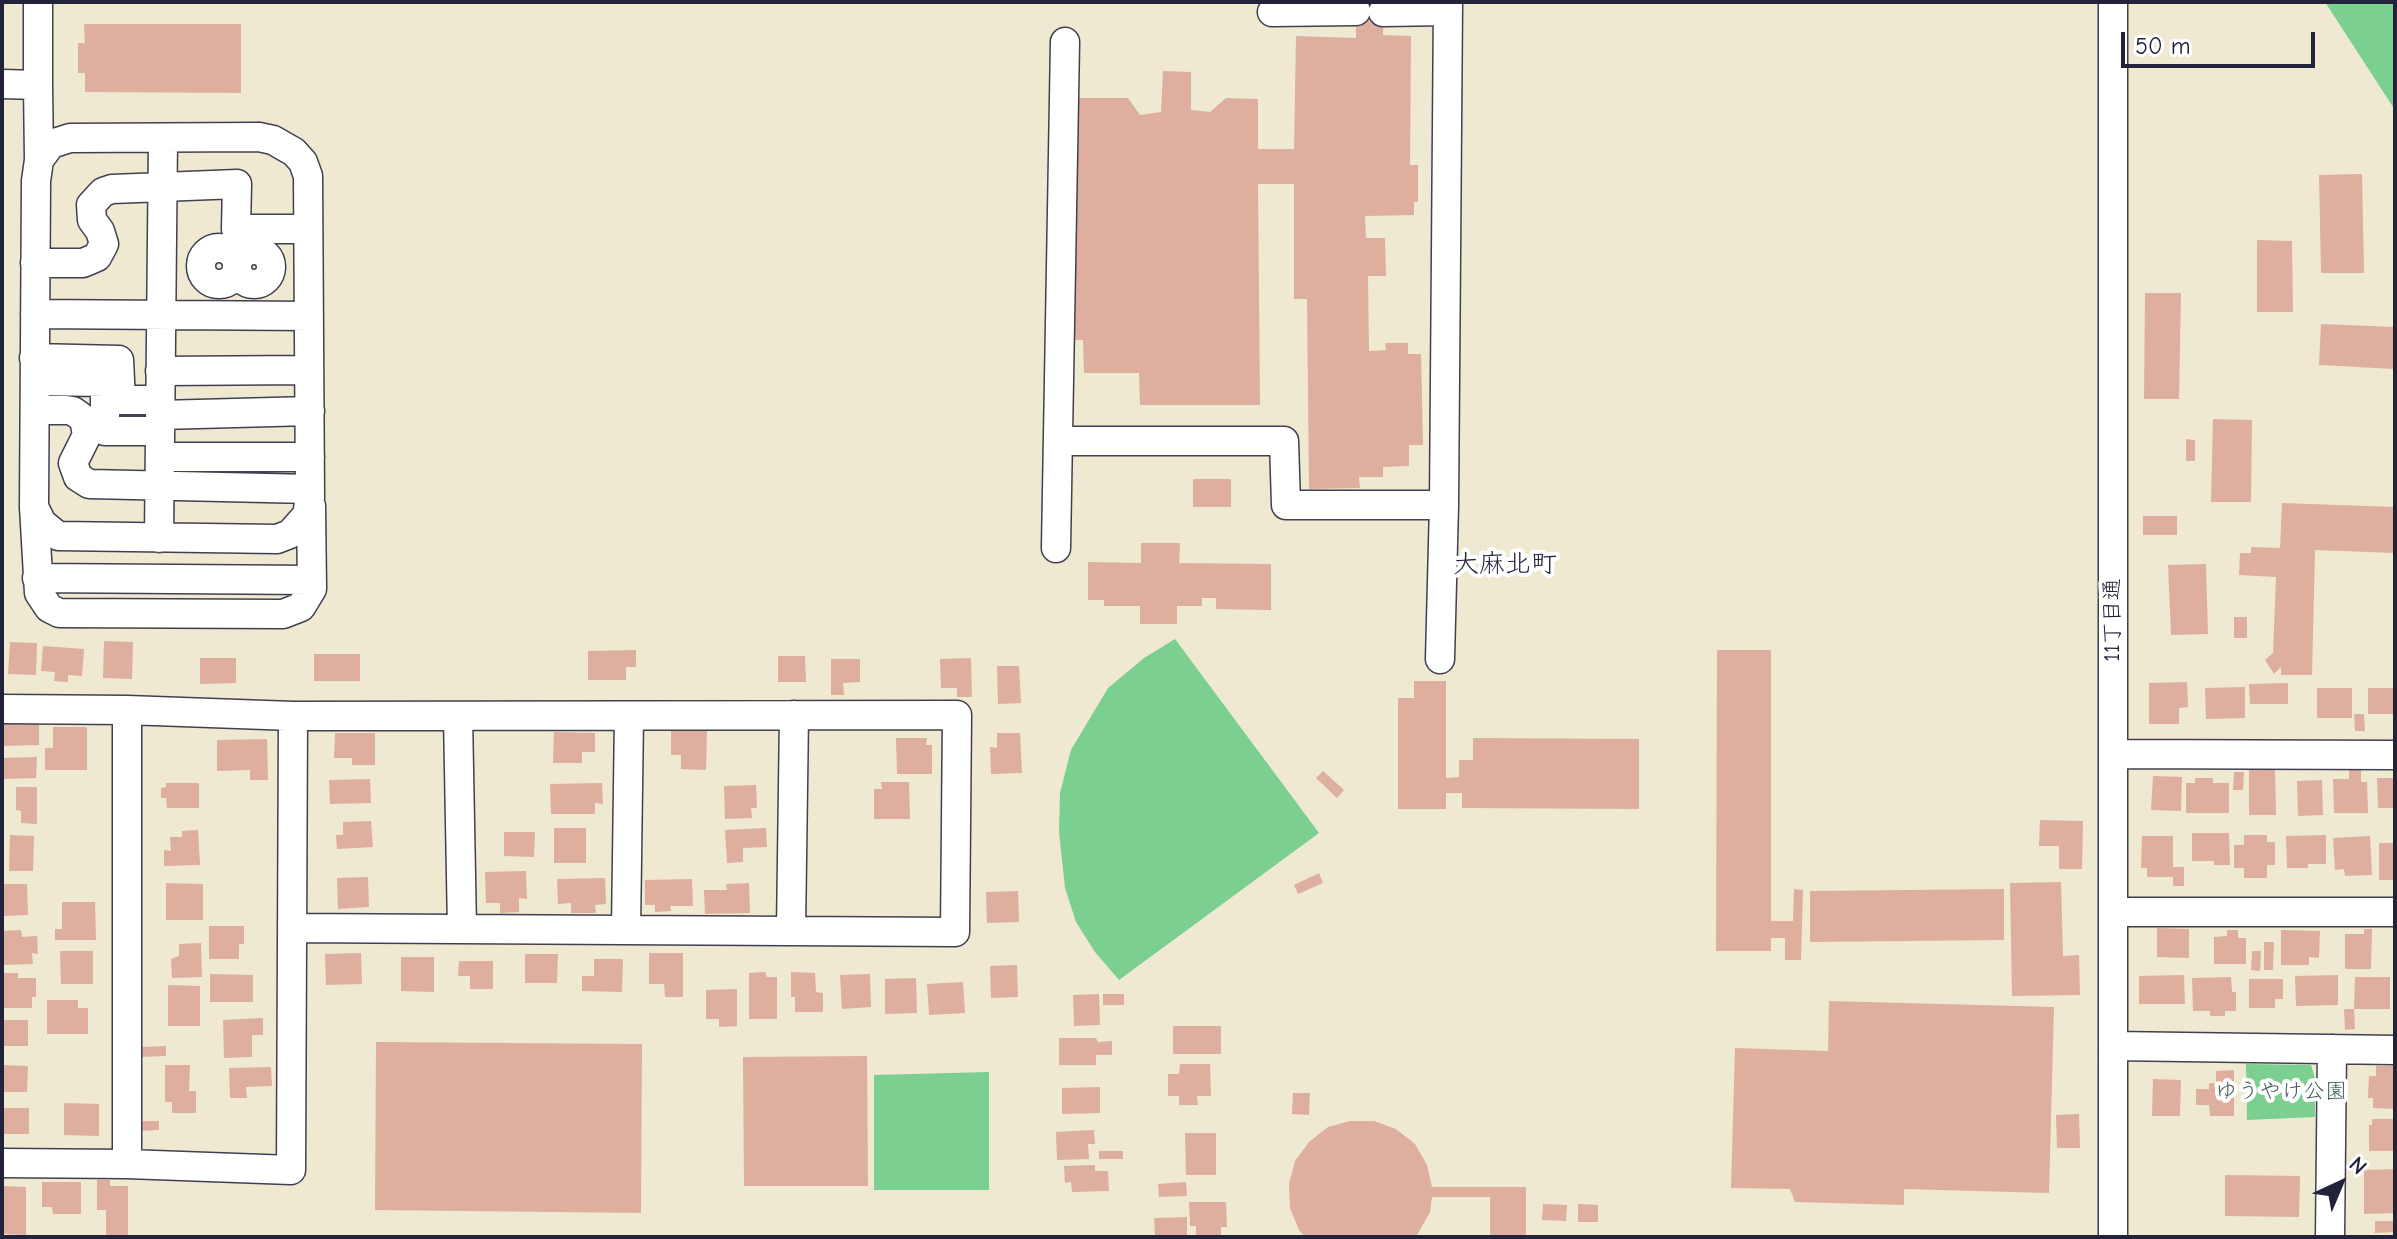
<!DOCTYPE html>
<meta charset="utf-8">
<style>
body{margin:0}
#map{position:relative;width:2397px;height:1239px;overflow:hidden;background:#eee9d0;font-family:"Comic Neue",sans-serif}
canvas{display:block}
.frame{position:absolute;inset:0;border:4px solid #22223b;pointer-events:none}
.north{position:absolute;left:2301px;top:1143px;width:80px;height:80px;-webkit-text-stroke:6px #fff;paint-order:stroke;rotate:44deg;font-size:22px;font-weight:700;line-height:32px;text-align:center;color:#22223b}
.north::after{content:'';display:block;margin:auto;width:28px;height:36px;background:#22223b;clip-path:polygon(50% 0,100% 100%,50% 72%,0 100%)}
.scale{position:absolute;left:2121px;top:32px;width:194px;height:36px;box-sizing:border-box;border:4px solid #22223b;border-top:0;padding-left:10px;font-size:24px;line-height:28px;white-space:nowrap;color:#22223b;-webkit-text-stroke:6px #fff;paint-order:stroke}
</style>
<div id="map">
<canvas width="2397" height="1239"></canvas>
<div class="frame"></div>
<div class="north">N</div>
<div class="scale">50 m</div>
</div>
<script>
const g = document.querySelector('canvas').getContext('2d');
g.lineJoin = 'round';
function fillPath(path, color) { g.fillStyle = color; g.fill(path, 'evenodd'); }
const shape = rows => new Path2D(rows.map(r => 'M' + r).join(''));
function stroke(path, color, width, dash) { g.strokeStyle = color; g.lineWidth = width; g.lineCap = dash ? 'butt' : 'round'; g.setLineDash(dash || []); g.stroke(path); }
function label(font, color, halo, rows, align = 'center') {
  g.font = font + ' "Comic Neue","Klee One",sans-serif'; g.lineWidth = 8; g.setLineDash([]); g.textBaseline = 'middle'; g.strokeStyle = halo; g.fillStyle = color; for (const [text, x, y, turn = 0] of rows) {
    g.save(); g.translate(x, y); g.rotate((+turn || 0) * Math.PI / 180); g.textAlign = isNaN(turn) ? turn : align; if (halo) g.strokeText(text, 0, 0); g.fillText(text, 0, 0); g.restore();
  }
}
fillPath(shape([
 [2325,2,2395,2,2395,110],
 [1175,639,1319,833,1119,980,1095,952,1076,922,1065,888,1059,832,1060,793,1071,750,1108,688,1144,658],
 [2246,1064,2311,1065,2315,1078,2315,1117,2247,1120],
 [989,1072,989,1190,874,1190,874,1075]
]), '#7bcf91');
fillPath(shape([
 [1356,2,1384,2,1383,35,1411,36,1410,165,1418,165,1418,202,1414,202,1414,215,1365,216,1366,238,1385,238,1386,276,1368,276,1369,351,1386,350,1385,343,1408,343,1408,354,1421,354,1423,445,1409,445,1409,466,1383,467,1383,477,1359,477,1360,488,1309,489,1307,299,1294,299,1294,184,1258,184,1260,405,1140,405,1139,373,1084,373,1083,340,1066,340,1074,98,1128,98,1140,115,1161,112,1163,71,1191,72,1191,110,1210,112,1226,98,1258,99,1258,149,1294,149,1296,36,1356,38],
 [84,24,241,24,241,93,85,92,85,73,78,73,78,43,85,43],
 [2362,174,2364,273,2321,273,2319,175],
 [2257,240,2292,241,2293,312,2257,312],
 [2145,293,2181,293,2179,399,2144,399],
 [2321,324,2395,327,2395,369,2319,365],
 [2213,419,2252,420,2251,502,2211,502],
 [2186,439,2195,440,2195,461,2186,461],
 [1193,479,1231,479,1231,507,1193,507],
 [2282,503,2395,507,2395,553,2315,550,2312,675,2281,675,2281,667,2274,674,2265,660,2273,653,2276,577,2239,575,2240,553,2251,553,2251,547,2280,548],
 [2143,516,2177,516,2177,535,2143,535],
 [1141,543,1180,543,1179,563,1271,564,1271,610,1216,609,1216,598,1202,598,1202,606,1177,606,1177,624,1140,624,1140,606,1104,606,1104,600,1088,600,1088,562,1141,563],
 [2206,564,2208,634,2171,635,2168,565],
 [2234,617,2247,617,2247,638,2234,638],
 [104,641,133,642,132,679,103,678],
 [10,642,37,643,36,675,8,674],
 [43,646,84,649,82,676,68,675,68,682,54,681,55,672,41,671],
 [636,650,636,667,626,667,626,680,588,680,588,651],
 [1717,650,1771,650,1771,921,1793,921,1794,889,1803,890,1801,960,1785,960,1785,938,1771,938,1771,951,1716,951],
 [314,654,360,654,360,681,314,681],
 [778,656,805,656,806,682,778,682],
 [200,658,236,658,236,683,200,684],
 [971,658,972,697,957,697,957,688,941,688,940,659],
 [831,659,860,659,860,682,843,683,844,695,831,695],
 [997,666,1019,666,1021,703,998,704],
 [1414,681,1446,681,1446,778,1459,777,1459,760,1473,760,1473,738,1639,739,1639,809,1462,808,1462,793,1446,793,1446,809,1398,809,1398,698,1414,698],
 [2187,682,2188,707,2179,708,2179,724,2149,724,2149,683],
 [2288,683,2288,704,2250,704,2249,684],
 [2245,687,2245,718,2206,719,2205,688],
 [2317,688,2352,688,2352,718,2317,718],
 [2368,688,2395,688,2395,714,2368,714],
 [2354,714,2364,714,2365,731,2355,731],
 [2,723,39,723,39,745,2,746],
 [53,727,87,727,87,770,45,770,45,748,53,748],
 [671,730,707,730,706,770,681,769,681,755,671,755],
 [554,732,595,733,595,752,582,752,582,763,553,763],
 [335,733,375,733,375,765,352,765,352,758,334,758],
 [997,733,1020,733,1022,773,991,774,990,747,997,748],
 [896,738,927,738,926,745,932,745,932,774,897,774],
 [267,739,268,780,250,780,250,770,217,771,217,740],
 [37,757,36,778,2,779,2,758],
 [2361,769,2361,782,2367,782,2368,813,2334,813,2333,779,2349,779,2349,770],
 [2249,770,2275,770,2276,815,2249,815],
 [1323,771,1344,790,1337,798,1316,778],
 [2234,772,2244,772,2243,790,2233,790],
 [2153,776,2182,777,2181,811,2151,810],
 [2195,778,2213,778,2213,783,2229,783,2229,813,2186,813,2186,783,2195,783],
 [2377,778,2395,778,2395,808,2378,808],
 [370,779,371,803,330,804,329,780],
 [2322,780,2323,815,2298,816,2297,781],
 [881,782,909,782,910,819,874,819,874,789,882,789],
 [166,783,199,783,199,808,167,808,166,798,161,798,161,788,166,787],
 [602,783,603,804,595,803,595,814,551,814,550,784],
 [756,785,757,808,751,808,752,818,725,819,724,786],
 [16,787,37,787,37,824,21,823,21,811,16,810],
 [2040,820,2083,821,2082,869,2059,869,2059,846,2039,846],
 [371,821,373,847,337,849,336,835,343,835,343,822],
 [554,828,586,828,586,863,554,863],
 [766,828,767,847,743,848,743,862,727,863,725,830],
 [198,830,200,865,164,866,164,850,171,851,170,837,182,837,182,831],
 [504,832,535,832,534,857,504,856],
 [2192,833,2229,833,2230,865,2214,865,2214,861,2192,861],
 [10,835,34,836,33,871,9,871],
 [2244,835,2267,835,2267,842,2275,842,2275,865,2267,865,2267,878,2244,878,2244,868,2234,868,2234,845,2244,845],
 [2326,835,2326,864,2308,864,2308,868,2287,868,2286,836],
 [2142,836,2173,836,2173,867,2184,867,2184,886,2173,886,2173,877,2147,877,2147,868,2141,868],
 [2370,836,2372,875,2345,876,2344,869,2335,870,2333,838],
 [2379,843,2395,843,2395,880,2379,880],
 [526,871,527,899,519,898,519,912,500,913,500,903,486,903,485,872],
 [1319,873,1323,883,1298,894,1294,885],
 [368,877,369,907,338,909,337,878],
 [605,878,606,904,595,905,596,913,571,913,571,903,558,904,557,879],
 [692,879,693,906,670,906,671,911,655,912,655,905,645,905,645,880],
 [2061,882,2063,956,2079,955,2080,995,2012,996,2010,883],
 [166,883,203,884,203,920,166,920],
 [749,883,750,913,705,914,704,890,727,890,726,884],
 [2,884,27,884,28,915,2,916],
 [2004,889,2004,940,1810,942,1810,891],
 [1018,891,1019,922,987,923,986,892],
 [62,902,95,902,96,940,55,940,55,929,62,929],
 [209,926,244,926,244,944,239,944,239,959,209,959],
 [2157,928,2189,929,2189,958,2157,957],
 [2364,929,2372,929,2371,969,2345,969,2345,934,2364,934],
 [21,930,22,937,37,936,38,954,32,953,33,964,2,965,2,931],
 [2227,930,2238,930,2238,938,2246,938,2246,964,2214,964,2214,937,2227,936],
 [2281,930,2320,931,2319,958,2309,957,2309,965,2281,965],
 [2264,942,2274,942,2273,970,2264,970],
 [201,943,202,977,172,978,171,959,179,956,179,944],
 [60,951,93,951,93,984,61,984],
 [2252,951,2261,951,2260,971,2251,970],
 [361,953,362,984,326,985,325,954],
 [649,953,683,953,683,997,665,997,664,984,649,984],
 [525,954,558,954,557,983,525,983],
 [401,957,434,957,434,992,401,991],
 [594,959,623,959,622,992,582,991,582,976,594,976],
 [459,961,493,961,493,989,470,989,470,976,458,976],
 [1017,965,1018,997,991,998,990,966],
 [765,972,767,977,777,977,777,1019,749,1019,749,973],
 [791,972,815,973,816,992,823,993,823,1012,795,1012,795,997,791,997],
 [2,973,18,973,18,978,36,978,36,997,32,997,32,1008,2,1008],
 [210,974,253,975,253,1002,210,1002],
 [870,974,871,1007,842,1009,840,975],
 [2184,975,2185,1004,2139,1004,2139,976],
 [2338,975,2338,1005,2296,1006,2295,976],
 [2231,977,2232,992,2236,992,2236,1011,2225,1011,2225,1016,2210,1016,2210,1011,2193,1011,2192,978],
 [2355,977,2390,977,2390,1009,2354,1009],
 [916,978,917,1013,885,1014,885,979],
 [2249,979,2283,979,2283,999,2275,999,2275,1008,2249,1008],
 [963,982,965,1013,929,1015,927,984],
 [168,985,200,986,200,1026,168,1026],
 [737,989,737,1026,719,1027,719,1019,706,1019,706,990],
 [1099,994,1100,1025,1074,1026,1073,995],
 [1103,994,1124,994,1124,1005,1103,1005],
 [47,1000,78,1000,78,1008,88,1008,88,1034,47,1034],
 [1829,1001,2054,1007,2049,1193,1904,1189,1904,1205,1795,1202,1790,1189,1731,1188,1735,1048,1828,1051],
 [2344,1009,2354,1009,2355,1029,2345,1030],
 [263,1018,263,1035,252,1035,252,1057,224,1058,223,1020],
 [2,1020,28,1020,28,1046,2,1046],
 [1173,1026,1221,1026,1221,1054,1173,1054],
 [1059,1038,1096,1038,1098,1042,1112,1041,1112,1055,1096,1055,1096,1065,1059,1065],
 [376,1042,642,1044,641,1213,375,1210],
 [166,1046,166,1056,140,1057,140,1047],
 [867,1056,868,1186,744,1186,743,1057],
 [1180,1064,1210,1064,1211,1096,1197,1096,1198,1105,1179,1105,1179,1096,1168,1096,1168,1074,1179,1074],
 [2,1065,28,1066,27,1092,2,1092],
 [165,1065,190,1065,189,1091,196,1091,196,1113,172,1113,172,1102,165,1102],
 [2376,1066,2395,1066,2395,1109,2373,1108,2373,1098,2368,1098,2369,1076,2376,1076],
 [271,1067,272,1086,246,1087,247,1098,230,1098,229,1068],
 [2234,1070,2234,1116,2210,1116,2209,1105,2196,1105,2196,1089,2209,1089,2209,1083,2216,1083,2216,1071],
 [2153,1079,2181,1080,2180,1116,2152,1116],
 [1100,1087,1100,1113,1062,1114,1062,1088],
 [1293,1093,1310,1093,1309,1115,1292,1114],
 [64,1103,99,1104,99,1136,64,1135],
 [2,1108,29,1108,29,1134,2,1134],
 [2079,1114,2080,1148,2057,1148,2056,1115],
 [2372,1119,2395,1119,2395,1151,2369,1151,2369,1125,2372,1125],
 [141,1121,159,1121,159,1130,141,1131],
 [1350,1121,1374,1121,1396,1129,1415,1144,1427,1165,1432,1187,1526,1187,1526,1237,1490,1237,1490,1197,1432,1197,1430,1212,1416,1237,1305,1237,1299,1230,1290,1208,1289,1184,1295,1161,1309,1142,1328,1127],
 [1094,1130,1095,1144,1088,1144,1089,1159,1057,1160,1056,1132],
 [1185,1133,1216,1133,1216,1175,1186,1175],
 [1099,1151,1123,1151,1123,1159,1099,1159],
 [1095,1165,1095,1171,1108,1171,1109,1191,1072,1192,1071,1182,1065,1183,1064,1166],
 [2395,1169,2395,1213,2364,1214,2364,1170],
 [2225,1175,2300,1176,2299,1217,2225,1216],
 [97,1180,110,1180,110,1186,128,1186,128,1237,106,1236,106,1210,97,1210],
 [42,1182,81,1182,81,1214,53,1214,52,1207,42,1207],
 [1186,1182,1187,1196,1159,1197,1158,1184],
 [2,1186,26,1187,26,1235,3,1234],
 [1189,1202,1226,1202,1227,1227,1221,1227,1221,1237,1196,1237,1196,1226,1190,1226],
 [1543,1204,1567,1205,1566,1221,1542,1220],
 [1578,1204,1598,1205,1598,1222,1578,1222],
 [1187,1217,1187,1237,1155,1237,1154,1218],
 [2375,1221,2395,1221,2395,1232,2375,1233]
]), '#deae9f');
const minor = shape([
 [1272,12,1356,11],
 [1383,12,1448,11],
 [2,84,38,85,38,2],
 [38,85,39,160],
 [259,137,273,140,294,152,303,162,308,176,310,498,307,515,290,534,277,539,58,536,42,523,34,507,36,181,39,160,51,144,70,138,259,137],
 '201 266a18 18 0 1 1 36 0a18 18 0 1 1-36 0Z',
 '237 267a17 17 0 1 1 34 0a17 17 0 1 1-34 0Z',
 [35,263,83,263,97,257,104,244,100,231,92,220,91,205,103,192,112,189,237,184,236,229,308,229],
 [35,314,308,316],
 [34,358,119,360,121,400,160,400],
 [160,371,309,370],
 [35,381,105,382,105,431,160,431],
 [35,410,66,410,73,411,84,419,87,435,73,463,78,477,89,484,310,489],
 [160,415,310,411],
 [1058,441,1284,441,1286,505,1444,505,1448,2],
 [160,457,310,457],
 [34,507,39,593,49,608,59,613,283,614,301,607,312,589,311,506],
 [159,538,163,139],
 [1056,548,1065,42],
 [37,578,312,580],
 [1440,659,1444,505],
 [2,709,127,710,127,1164,2,1163],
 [127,710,293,716,957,715,955,932,292,928],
 [458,716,462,929],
 [2113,754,2395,755],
 [2113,912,2395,912],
 [626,930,629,716],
 [791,931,794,715],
 [2113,1046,2395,1050],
 [127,1164,291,1170,293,716],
 [2113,1237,2113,2],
 [2330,1237,2332,1049]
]);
stroke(minor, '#414051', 31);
stroke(minor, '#fff', 28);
label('22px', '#22223b', '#fff', [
 ["11丁目通",2113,620,-90]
]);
label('22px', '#415f59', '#fff', [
 ["ゆうやけ公園",2281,1092]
]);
label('26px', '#22223b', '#fff', [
 ["大麻北町",1505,565]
]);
</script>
